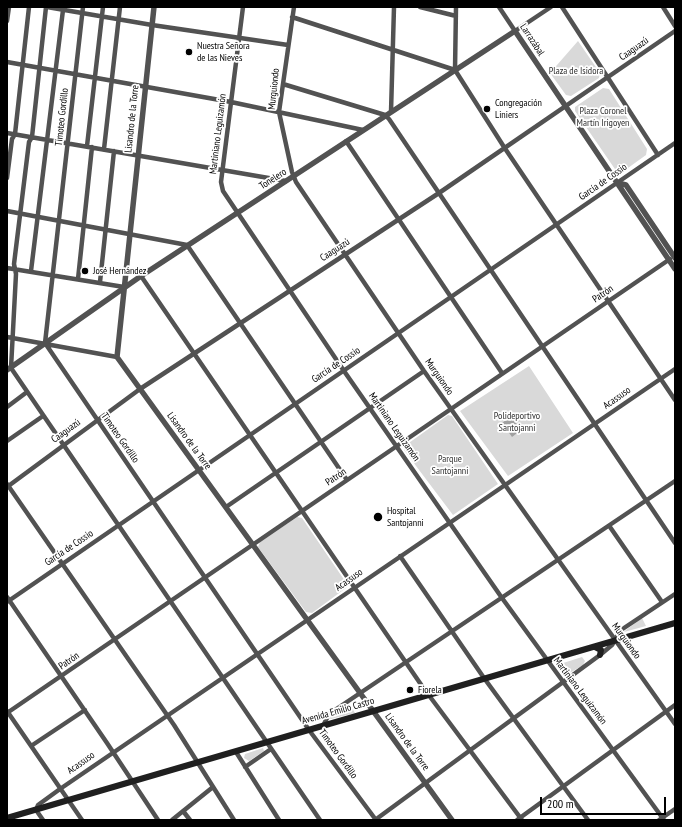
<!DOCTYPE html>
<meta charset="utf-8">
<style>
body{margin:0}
#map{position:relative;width:682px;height:827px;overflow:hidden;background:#fff;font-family:"PT Sans Narrow",sans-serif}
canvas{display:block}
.frame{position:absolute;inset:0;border:8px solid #000;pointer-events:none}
.scale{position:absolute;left:540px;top:797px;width:126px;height:18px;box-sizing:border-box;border:2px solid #000;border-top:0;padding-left:5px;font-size:12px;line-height:14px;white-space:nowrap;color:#000;-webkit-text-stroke:3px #fff;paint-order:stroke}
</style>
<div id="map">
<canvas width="682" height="827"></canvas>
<div class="frame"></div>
<div class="scale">200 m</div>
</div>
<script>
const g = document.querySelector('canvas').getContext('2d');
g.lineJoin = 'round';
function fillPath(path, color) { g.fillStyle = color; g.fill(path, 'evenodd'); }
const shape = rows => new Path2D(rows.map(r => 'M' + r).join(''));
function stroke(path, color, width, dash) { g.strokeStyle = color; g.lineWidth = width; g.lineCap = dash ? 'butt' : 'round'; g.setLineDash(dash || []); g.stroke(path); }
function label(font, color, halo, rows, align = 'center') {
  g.font = font + ' "PT Sans Narrow",sans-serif'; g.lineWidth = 3.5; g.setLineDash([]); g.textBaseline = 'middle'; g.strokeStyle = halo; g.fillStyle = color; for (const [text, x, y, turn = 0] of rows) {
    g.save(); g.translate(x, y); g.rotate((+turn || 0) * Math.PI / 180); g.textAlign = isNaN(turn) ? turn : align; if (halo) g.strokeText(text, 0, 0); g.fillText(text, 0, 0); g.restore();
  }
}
fillPath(shape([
 [578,41,600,73,599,78,571,96,566,95,550,73],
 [603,88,609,89,647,149,646,155,621,173,617,172,575,111,575,107],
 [529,366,573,433,508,476,460,411],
 [448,415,452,416,498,484,453,515,404,450,406,445],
 [297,517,302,518,347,584,346,588,312,613,306,612,258,547,260,542],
 [642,618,646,626,624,632,626,630],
 [582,657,585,661,583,665,565,676,557,665],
 [349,703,355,713,331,719,329,718],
 [263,748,264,751,249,761,244,758,245,754]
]), '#d9d9d9');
fillPath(shape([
 [511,416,521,430,512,437,502,423]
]), '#a0a0a0');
stroke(shape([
 [46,7,32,137,29,142,14,264,16,274,11,368,320,820],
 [47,7,152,25,288,45],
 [83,7,45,343,309,730,376,820],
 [243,7,221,182,223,191,344,371,502,598,664,820],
 [294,7,279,112,292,172,296,182,424,371,675,724],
 [420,7,456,16],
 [456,7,455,70,504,147,675,400],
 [499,7,515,31,551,7],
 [562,7,658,155],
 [663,7,675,26],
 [292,17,455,70],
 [7,21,9,7],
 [7,62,231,102,363,130],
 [283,84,385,115,389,119,675,543],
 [391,112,394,7],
 [7,133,286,181],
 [346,141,502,373],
 [87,146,103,7],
 [104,149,120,7],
 [7,178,12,139,15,134,29,7],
 [7,211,187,245,347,480],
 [7,268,124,287],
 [31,271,63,10],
 [141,276,422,686,522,820],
 [78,279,92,147],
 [100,282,114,151],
 [7,337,117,357],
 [7,407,27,392],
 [7,441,43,416],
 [7,484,174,725,234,820],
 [7,487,140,389,439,193,675,31],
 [226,507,424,371],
 [610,527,662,602],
 [400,556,484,678,588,820],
 [7,597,107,743,158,820],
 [7,602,675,143],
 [7,711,82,820],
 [7,713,670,259],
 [323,726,329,714,675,481],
 [31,746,85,710],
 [236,752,279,820],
 [245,767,271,749],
 [183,811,190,820],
 [43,820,36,810,38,805,60,789,675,369],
 [172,820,213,787],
 [375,820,600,655,612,645,621,630,675,594],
 [517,820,675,705],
 [659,820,675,809]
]), '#525252', 4.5);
stroke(shape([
 [154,7,117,357,452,820],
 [618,183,626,185,675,258],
 [7,370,141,276,515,31,675,269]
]), '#525252', 5.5);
stroke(shape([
 [595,647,601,650,600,655],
 [7,818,675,623]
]), '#1f1f1f', 6);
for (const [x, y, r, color] of [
 [189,52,4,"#000"],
 [487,109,4,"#000"],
 [85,271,4,"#000"],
 [378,517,5,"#000"],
 [410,690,4,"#000"]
]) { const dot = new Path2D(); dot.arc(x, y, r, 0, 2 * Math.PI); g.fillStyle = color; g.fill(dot); stroke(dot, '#fff', 1.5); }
label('10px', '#000', '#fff', [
 ["Larrazábal",532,40,57],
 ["Caaguazú",634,49,-35],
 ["Murguiondo",274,89,-84],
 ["Timoteo Gordillo",62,117,-84],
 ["Lisandro de la Torre",132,119,-84],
 ["Martiniano Leguizamón",218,134,-83],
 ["Tonelero",273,179,-33],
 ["García de Cossio",603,182,-35],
 ["Caaguazú",335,250,-33],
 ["Patrón",603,294,-34],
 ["García de Cossio",336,365,-34],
 ["Murguiondo",439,377,55],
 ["Acassuso",617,398,-35],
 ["Martiniano Leguizamón",394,427,55],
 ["Caaguazú",66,431,-36],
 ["Timoteo Gordillo",120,438,55],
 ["Lisandro de la Torre",189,441,54],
 ["Patrón",336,477,-34],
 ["García de Cossio",69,548,-34],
 ["Acassuso",349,580,-35],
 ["Murguiondo",626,641,54],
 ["Patrón",69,661,-35],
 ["Martiniano Leguizamón",580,691,53],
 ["Avenida Emilio Castro",338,711,-16],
 ["Lisandro de la Torre",407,742,54],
 ["Timoteo Gordillo",338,754,54],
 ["Acassuso",81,763,-35]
]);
label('10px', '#000', '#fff', [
 ["Nuestra Señora",197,46],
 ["de las Nieves",197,58],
 ["Congregación",495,103],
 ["Liniers",495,115],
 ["José Hernández",93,271],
 ["Hospital",387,511],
 ["Santojanni",387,523],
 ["Fiorela",418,690]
], 'left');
label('10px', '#303030', '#fff', [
 ["Plaza de Isidora",576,71],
 ["Plaza Coronel",603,111],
 ["Martín Irigoyen",603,123],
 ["Polideportivo",517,416],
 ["Santojanni",517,428],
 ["Parque",450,459],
 ["Santojanni",450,471]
]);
</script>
